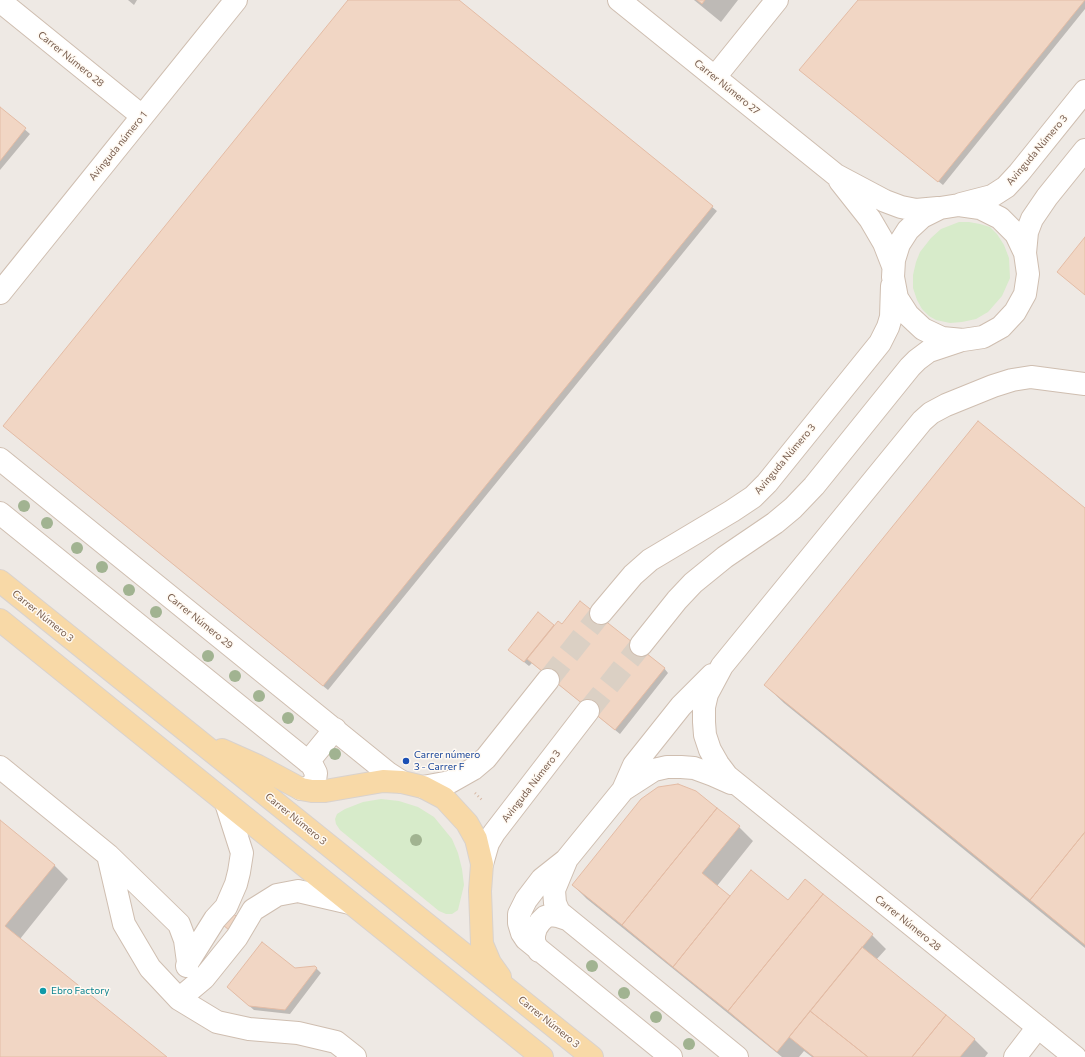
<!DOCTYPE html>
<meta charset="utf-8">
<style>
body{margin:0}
canvas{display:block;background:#fcf6ec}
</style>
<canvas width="1085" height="1057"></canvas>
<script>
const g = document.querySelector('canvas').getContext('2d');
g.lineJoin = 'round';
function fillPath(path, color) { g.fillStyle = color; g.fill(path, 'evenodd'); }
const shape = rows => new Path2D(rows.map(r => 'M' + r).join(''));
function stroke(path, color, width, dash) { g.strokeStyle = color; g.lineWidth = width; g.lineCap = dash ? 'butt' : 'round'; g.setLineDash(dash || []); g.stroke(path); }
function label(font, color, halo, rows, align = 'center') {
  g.font = font + ' Commissioner,sans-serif'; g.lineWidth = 3; g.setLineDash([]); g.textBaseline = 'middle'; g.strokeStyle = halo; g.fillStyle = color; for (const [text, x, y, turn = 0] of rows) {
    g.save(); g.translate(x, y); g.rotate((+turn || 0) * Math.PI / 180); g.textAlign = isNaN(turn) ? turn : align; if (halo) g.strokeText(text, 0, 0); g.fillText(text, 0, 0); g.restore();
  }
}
fillPath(shape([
 [0,0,1085,0,1085,1057,0,1057]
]), '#eee9e4');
fillPath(shape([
 [959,222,969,222,980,224,990,227,997,234,1004,245,1009,258,1010,278,1002,296,988,312,976,319,962,322,950,323,936,320,929,316,922,309,917,300,913,288,913,275,916,262,920,252,931,238,941,229],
 [381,799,399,801,418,807,434,817,452,839,458,853,462,869,464,885,458,910,452,914,446,914,439,911,340,830,336,824,335,819,337,814,345,809,363,802]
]), '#d7ebca');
fillPath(shape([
 [128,0,137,0,134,5],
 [350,0,457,0,717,211,328,690,9,430],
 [694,0,738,0,721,22],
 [859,0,1085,0,1085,9,943,185,805,74],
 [0,108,30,134,0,170],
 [1085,509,1085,948,784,703,765,685],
 [538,614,554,626,562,625,664,668,668,673,620,734,532,663,529,666,514,654],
 [695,792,739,827,753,841,717,886,731,897,788,901,872,935,886,949,876,960,974,1039,988,1053,985,1057,812,1057,804,1051,799,1057,782,1057,587,899,573,885],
 [0,822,54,865,68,879,20,939,166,1057,0,1057],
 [315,967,321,973,290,1014,254,1010,233,992,295,969]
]), '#0003');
const building = shape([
 [348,0,459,0,713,206,323,686,3,426,348,0],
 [697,0,705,0,702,4,697,0],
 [858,0,1085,0,938,182,799,70,858,0],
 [0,107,26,128,0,161,0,107],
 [1085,237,1085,295,1057,272,1085,237],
 [978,421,1085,508,1085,832,1030,900,764,685,978,421],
 [580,601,665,668,615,730,527,659,558,621,562,624,580,601],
 [538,612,554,625,524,662,508,650,538,612],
 [678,784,696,791,717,808,622,925,572,885,641,799,658,787,678,784],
 [717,808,740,826,702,873,730,896,673,967,622,925,717,808],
 [0,820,55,865,5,926,167,1057,0,1057,0,820],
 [1085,832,1085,945,1030,900,1085,832],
 [751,870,788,900,805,879,823,894,728,1011,673,967,751,870],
 [823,894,873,934,777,1052,728,1011,823,894],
 [232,913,239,918,229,930,223,925,232,913],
 [262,942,295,968,315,966,317,968,285,1010,249,1006,227,987,262,942],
 [862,947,946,1015,912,1057,868,1057,810,1011,862,947],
 [810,1011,868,1057,814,1057,789,1037,810,1011],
 [946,1015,975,1039,960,1057,912,1057,946,1015]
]);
fillPath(building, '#f1d6c4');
stroke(building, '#e4bca5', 1);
stroke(shape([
 [548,680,601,613],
 [588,711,641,645]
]), '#dbd0c4', 22, [22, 11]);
const minor = shape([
 [619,0,836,175,885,201,901,207,916,210,938,208],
 [0,1,142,116],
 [715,77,777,0],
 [840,181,870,219,884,243,893,266],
 [961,204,992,196,1006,187,1019,173,1085,91],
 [1025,253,1016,234,1000,218,980,208,959,205,940,208,922,217,908,230,899,244,894,260,893,277,897,298,908,315,923,329,942,338,963,340,983,337,1001,327,1015,312,1025,294,1028,274,1025,253,1027,232,1032,219,1047,197,1085,150],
 [0,293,236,0],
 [0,459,388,773,402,782],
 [0,513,312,765,316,773,315,781,310,787,301,789],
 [601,613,633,575,650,560,732,511,753,497,767,483,880,343,888,327,891,317,892,286],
 [641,645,677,600,693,583,725,557,775,523,793,508,814,486,910,367,917,360,929,351,959,341],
 [308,762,335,729],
 [0,767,108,855,179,924,185,940,188,962],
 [423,787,450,782,473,769,486,758,548,680],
 [623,790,654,770,667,767,681,767,694,768,713,775,731,783],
 [108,855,124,924,150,968,179,999,217,1022,249,1029,298,1033,336,1042,355,1057],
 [566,861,554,890,555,903,559,912,737,1057],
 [482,864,488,843,494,833,588,711],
 [539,951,534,942,534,935,536,928,540,922,545,917,551,915,558,916,567,919],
 [187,966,188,962,215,919,226,907,236,884,239,872,242,853,226,803],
 [179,999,204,978,237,937,253,910,277,895,298,891,350,903],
 [671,1057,526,939,522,933,519,923,519,914,526,900,542,879,566,860,623,790,634,765,681,706,712,675],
 [1015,1057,1038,1027],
 [1075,1057,727,776,718,764,710,750,705,735,704,722,704,707,707,694,722,666,922,421,931,413,946,405,993,386,1012,380,1031,377,1085,384]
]);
const major = shape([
 [0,581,592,1057],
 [0,620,542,1057],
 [222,750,258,766,301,789,312,791,325,791,383,781,402,782,423,787,444,798,467,823,476,839,482,864,480,891,482,944,490,963,500,977]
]);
stroke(minor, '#cfbeb0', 24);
stroke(major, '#d9d2cd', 24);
stroke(shape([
 [475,793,483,801]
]), '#d7b9a6', 2.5, [1, 3]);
stroke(minor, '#fff', 22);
stroke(major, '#f8d9a7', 22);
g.fillStyle = '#a1b391';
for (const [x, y] of [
 [24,506],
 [47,523],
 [77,548],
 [102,567],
 [129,590],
 [156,612],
 [208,656],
 [235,676],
 [259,696],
 [288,718],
 [335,754],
 [416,840],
 [592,966],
 [624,993],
 [656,1017],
 [689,1044]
]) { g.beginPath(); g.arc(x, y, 6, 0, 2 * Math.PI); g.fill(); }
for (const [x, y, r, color] of [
 [406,761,4,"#1a4fb4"],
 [43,991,4,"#0f9aa8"]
]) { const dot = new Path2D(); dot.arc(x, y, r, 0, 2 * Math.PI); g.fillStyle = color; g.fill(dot); stroke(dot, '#fffaf3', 1.5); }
label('10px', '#785d4e', '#fffaf3', [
 ["Carrer Número 28",71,59,39],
 ["Carrer Número 27",727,87,39],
 ["Avinguda número 1",118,146,-51],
 ["Avinguda Número 3",1037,150,-50],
 ["Avinguda Número 3",785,459,-50],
 ["Carrer Número 3",43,616,39],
 ["Carrer Número 29",200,621,39],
 ["Avinguda Número 3",531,786,-52],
 ["Carrer Número 3",296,819,39],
 ["Carrer Número 28",908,923,39],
 ["Carrer Número 3",549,1022,39]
]);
label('10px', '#164399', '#fffaf3', [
 ["Carrer número",414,755],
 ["3 - Carrer F",414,767]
], 'left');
label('10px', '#0d838f', '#fffaf3', [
 ["Ebro Factory",51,991]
], 'left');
</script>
